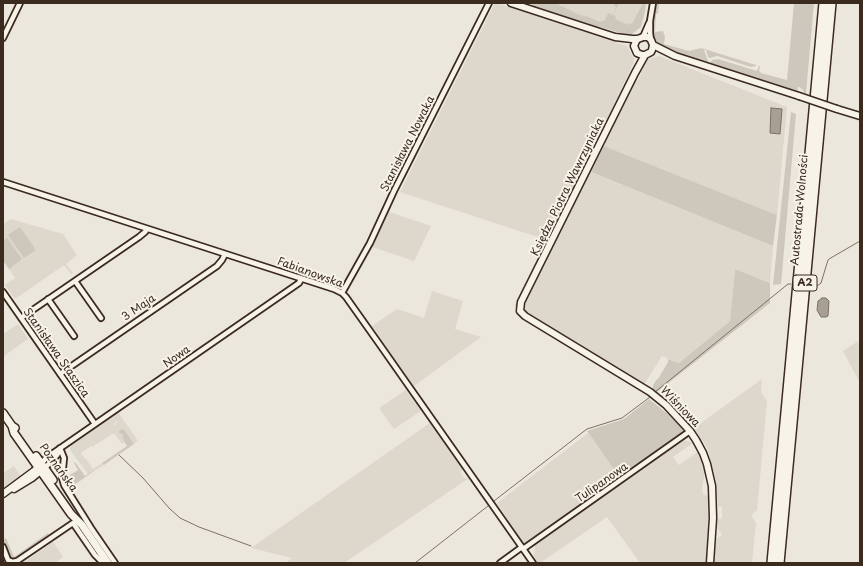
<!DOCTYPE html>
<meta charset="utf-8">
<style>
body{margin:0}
#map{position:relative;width:863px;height:566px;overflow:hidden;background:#ece7dc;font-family:"Playpen Sans",sans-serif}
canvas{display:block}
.frame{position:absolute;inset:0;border:4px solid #3b2a1e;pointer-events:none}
</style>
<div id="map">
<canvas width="863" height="566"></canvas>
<div class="frame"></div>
</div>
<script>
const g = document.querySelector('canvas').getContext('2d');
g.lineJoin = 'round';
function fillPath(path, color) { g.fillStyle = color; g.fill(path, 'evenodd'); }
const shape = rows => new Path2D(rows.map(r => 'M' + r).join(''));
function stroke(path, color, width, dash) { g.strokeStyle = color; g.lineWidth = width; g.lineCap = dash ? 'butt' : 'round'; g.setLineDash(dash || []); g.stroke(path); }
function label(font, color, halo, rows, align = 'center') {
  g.font = font + ' "Playpen Sans",sans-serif'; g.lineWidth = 4; g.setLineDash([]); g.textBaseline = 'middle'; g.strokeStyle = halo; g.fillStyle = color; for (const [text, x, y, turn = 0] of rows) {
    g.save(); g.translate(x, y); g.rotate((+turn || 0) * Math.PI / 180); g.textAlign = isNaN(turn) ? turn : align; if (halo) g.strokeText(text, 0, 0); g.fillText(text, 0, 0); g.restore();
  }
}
fillPath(shape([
 [495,3,497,3,627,46,634,59,633,64,583,169,773,246,770,283,735,269,730,321,679,363,662,356,644,385,514,306,547,240,400,192],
 [534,3,645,3,640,22,625,32],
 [659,56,787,107,777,215,604,146,636,81,638,80,641,74,641,72,646,60],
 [389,212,431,226,414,261,372,247],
 [11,219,63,234,77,255,66,264,73,273,71,274,64,265,15,299,5,285,15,278,3,260,3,224],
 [432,291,463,301,455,329,481,337,414,386,372,326,397,309,424,318],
 [18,324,28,339,8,353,3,358,3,334],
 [860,340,860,383,843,351],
 [762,379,761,392,767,401,757,510,751,515,756,523,752,563,714,563,716,539,722,535,717,527,717,520,722,518,722,507,719,507,718,505,716,481,707,447,694,428],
 [406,390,421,411,394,429,379,408],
 [118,412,138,441,134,444,123,429,121,433,123,436,122,437,125,442,122,444,114,433,92,447,91,446,81,453,85,459,86,459,93,469,102,463,104,465,94,471,93,470,88,474,70,450,71,445,109,419,110,419,112,418,115,420,116,423,114,425,115,426,117,422,112,417,110,418],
 [430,423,462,469,461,474,464,478,469,478,344,563,285,563,292,558,251,548],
 [588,433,619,477,524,544,497,503],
 [684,440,693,443,673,457,679,465,698,452,705,472,702,487,703,494,709,497,707,545,706,563,640,563,607,517,540,563,538,563,534,556,535,545],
 [14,466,21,477,3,490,3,473],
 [53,542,63,557,55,563,23,563]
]), '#ddd7cc');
fillPath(shape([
 [533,3,555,3,580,15,586,16,600,22,605,20,608,13,613,15,616,7,614,5,615,3,619,3,613,15,616,16,615,19,628,25,629,23,632,24,643,3,646,3,645,12,641,27,632,34,630,36,601,27,590,26,532,7],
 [794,3,814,3,806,93,804,93,803,90,799,87,798,87,797,93,711,65,710,63,712,60,718,59,757,71,759,66,760,66,759,71,761,73,787,80],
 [656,4,659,4,658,13,656,14,655,32,663,31,665,37,664,44,689,51,701,48,756,65,756,66,751,67,717,56,710,58,708,57,706,50,704,50,708,61,707,63,680,56,681,53,678,53,677,55,657,45,652,36,652,33,654,12,656,10],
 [791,112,796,114,781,284,773,285],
 [604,146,777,215,773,246,591,172],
 [20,227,36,250,24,258,8,235],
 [7,238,22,259,9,269,3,260,3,241],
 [735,269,770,283,770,303,657,392,653,389,653,385,657,379,658,379,668,362,668,359,679,363,730,321],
 [649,399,669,415,683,429,683,431,682,433,619,477,587,431,624,419],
 [123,429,125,431,134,444,104,465,102,463,127,446,122,437,123,436,122,434,120,434,119,432,120,430],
 [75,462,85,476,94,470,94,471,70,488,65,478,78,470,74,463],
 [48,533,50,537,17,559,11,559,9,556,3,541,4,539,6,538,14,557]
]), '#cec8bc');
const water = shape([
 [771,108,782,109,780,134,770,133,771,108],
 [822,298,826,298,829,301,828,316,826,317,821,317,817,310,818,301,822,298]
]);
fillPath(water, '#a89f93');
stroke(water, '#7c7064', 1);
stroke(shape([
 [813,287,817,286,821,283,828,260,829,259,860,241],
 [655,392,788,284,791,284],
 [119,455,143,478,169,508,180,518,199,527,251,546],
 [494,501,583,432,587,429,622,418,650,397],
 [415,563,488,506]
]), '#7c7064', 1);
const minor = shape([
 [643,37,649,23],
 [3,38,20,3],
 [651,40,650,33,650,21,653,3],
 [3,182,334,289,342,293,346,297,380,345,533,563],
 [75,281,101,318],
 [3,292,95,424],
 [342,293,370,243,394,191,489,3],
 [48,299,74,336],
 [21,318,139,237,145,232,147,229],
 [60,374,217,266,222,260,225,254],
 [60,448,64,458,62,478,64,485,91,528,115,563],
 [42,463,46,458,299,283,301,279],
 [45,468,57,455,60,450],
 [3,547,8,560,13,562,17,561,73,523,95,555,103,563],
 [523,549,690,431],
 [500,563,522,547]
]);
const tertiary = shape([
 [511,3,615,37,632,39,638,39,643,37,648,37,651,40,653,45,652,50,651,52,645,55,642,55,637,53,634,46,636,41,638,39],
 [653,45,675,56,799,96],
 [645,55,635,73,521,302,520,311,525,316,650,392,666,405,690,431,696,440,703,453,707,464,712,486,713,518,710,563],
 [837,109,860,116],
 [14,489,32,478,44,468],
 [3,494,34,471,41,464]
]);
const secondary = shape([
 [3,413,12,426,15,428],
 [12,426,14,433,71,514,82,525,108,563],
 [36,456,53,480]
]);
const motorway = shape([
 [772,563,824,3],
 [779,563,831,3]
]);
stroke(minor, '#3b2a1e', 8);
stroke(tertiary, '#3b2a1e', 9);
stroke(secondary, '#3b2a1e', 10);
stroke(motorway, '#3b2a1e', 12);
stroke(minor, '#f7f3e8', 4.5);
stroke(tertiary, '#f7f3e8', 6);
stroke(secondary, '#f7f3e8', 7);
stroke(motorway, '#f7f3e8', 9);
const tertiaryBridge = shape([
 [799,96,837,109]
]);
stroke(tertiaryBridge, '#3b2a1e', 9, []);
stroke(tertiaryBridge, '#f7f3e8', 6);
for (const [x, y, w] of [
 [805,283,24]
]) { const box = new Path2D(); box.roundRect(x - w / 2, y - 8, w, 16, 3); g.fillStyle = '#f7f3e8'; g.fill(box); stroke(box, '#3b2a1e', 1); }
label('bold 10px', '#3b2a1e', null, [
 ["A2",805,283]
]);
label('11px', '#3b2a1e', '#f7f3e8', [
 ["Stanisława Nowaka",408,144,-63],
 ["Księdza Piotra Wawrzyniaka",568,187,-64],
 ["Autostrada Wolności",800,210,-85],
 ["Fabianowska",310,273,20],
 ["3 Maja",139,308,-34],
 ["Stanisława Staszica",56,353,55],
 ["Nowa",177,357,-35],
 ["Wiśniowa",680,407,46],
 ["Poznańska",58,468,54],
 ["Tulipanowa",602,483,-35]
]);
</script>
